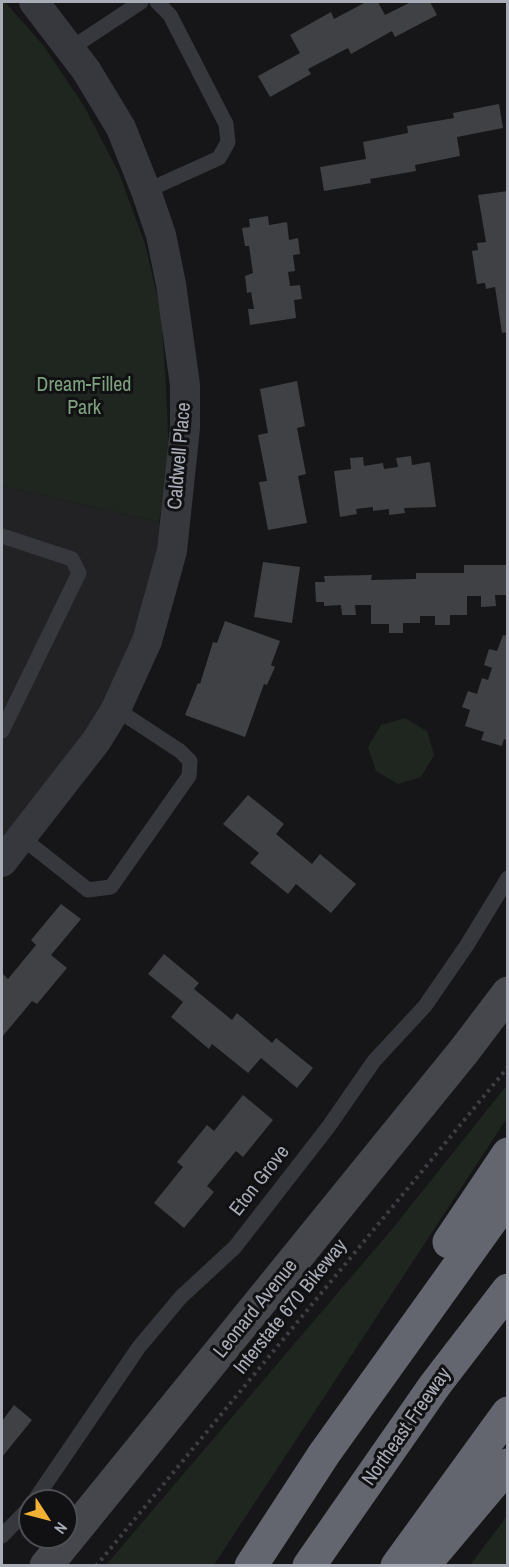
<!DOCTYPE html>
<style>
body{margin:0}
#map{position:relative;width:509px;height:1567px;overflow:hidden;background:#161618;font-family:"Archivo Narrow",sans-serif}
canvas{display:block}
.frame{position:absolute;inset:0;border:3px solid #a8adb8;pointer-events:none}
.north{position:absolute;left:18px;top:1489px;width:60px;height:60px;box-sizing:border-box;background:#111113;border:2px solid #4d4f55;border-radius:50%;rotate:126deg;font-size:16px;font-weight:700;line-height:24px;text-align:center;color:#a8adb8}
.north::after{content:'';display:block;margin:auto;width:21px;height:27px;background:#f2b134;clip-path:polygon(50% 0,100% 100%,50% 72%,0 100%)}
</style>
<div id="map">
<canvas width="509" height="1567"></canvas>
<div class="frame"></div>
<div class="north">N</div>
</div>
<script>
const g = document.querySelector('canvas').getContext('2d');
g.lineJoin = 'round';
function fillPath(path, color) { g.fillStyle = color; g.fill(path, 'evenodd'); }
const shape = rows => new Path2D(rows.map(r => 'M' + r).join(''));
function stroke(path, color, width, dash) { g.strokeStyle = color; g.lineWidth = width; g.lineCap = dash ? 'butt' : 'round'; g.setLineDash(dash || []); g.stroke(path); }
function label(font, color, halo, rows, align = 'center') {
  g.font = font + ' "Archivo Narrow",sans-serif'; g.lineWidth = 6; g.setLineDash([]); g.textBaseline = 'middle'; g.strokeStyle = halo; g.fillStyle = color; for (const [text, x, y, turn = 0] of rows) {
    g.save(); g.translate(x, y); g.rotate((+turn || 0) * Math.PI / 180); g.textAlign = isNaN(turn) ? turn : align; if (halo) g.strokeText(text, 0, 0); g.fillText(text, 0, 0); g.restore();
  }
}
fillPath(shape([
 [2,486,159,522,170,550,126,700,2,872]
]), '#222225');
fillPath(shape([
 [2,2,5,2,43,45,84,106,119,173,146,247,161,314,166,385,169,459,159,522,2,486],
 [405,718,427,731,434,755,421,777,398,784,376,771,368,747,381,725],
 [507,1085,507,1118,214,1565,106,1565,393,1228],
 [507,1516,507,1565,470,1565]
]), '#1e261f');
fillPath(shape([
 [366,2,378,2,385,15,411,2,430,2,437,15,395,37,392,31,351,54,348,48,308,69,311,74,270,97,258,76,300,53,290,35,331,12,334,19],
 [499,104,503,128,457,137,460,156,415,165,416,171,370,179,371,183,324,191,320,167,366,159,363,142,408,133,407,126,454,118,453,113],
 [508,191,508,332,502,333,495,287,486,289,485,283,477,284,472,251,478,250,477,243,486,242,478,195],
 [268,216,269,225,287,222,289,240,298,238,300,254,293,255,295,271,288,272,290,286,300,285,302,299,294,300,296,318,250,325,248,309,254,309,251,292,247,293,245,276,253,273,249,246,245,246,242,228,250,227,249,219],
 [297,381,305,426,297,428,306,474,298,476,307,523,268,530,259,482,267,481,258,435,268,433,260,389],
 [411,456,412,465,430,462,436,507,404,508,405,513,389,515,389,509,373,511,373,507,356,509,357,514,340,517,334,471,351,469,350,458,363,457,364,466,383,463,384,469,398,467,396,458],
 [263,562,300,567,292,623,254,617],
 [464,565,508,565,508,595,495,595,496,606,481,607,481,596,467,596,467,615,450,615,450,625,435,625,435,616,420,616,420,623,403,623,403,633,389,633,389,624,371,624,371,605,355,605,356,615,342,615,341,605,324,606,324,602,316,602,315,582,325,582,324,576,372,575,371,580,416,579,416,573,464,573],
 [225,621,280,641,271,665,275,667,267,685,264,684,245,737,185,715,198,683,200,684,213,642,217,643],
 [503,635,508,636,508,741,504,739,502,746,481,740,484,732,465,726,470,710,462,707,468,691,477,694,482,678,488,680,492,668,484,665,489,649,497,651],
 [248,795,284,824,276,834,312,864,320,854,356,884,331,913,296,884,288,894,250,863,259,853,223,824],
 [61,904,81,919,51,955,67,968,37,1004,32,1001,2,1037,2,976,3,974,8,979,36,945,31,940],
 [164,954,199,983,194,989,232,1020,237,1013,272,1043,276,1038,313,1068,297,1088,261,1058,248,1073,212,1044,209,1049,171,1017,183,1002,148,974],
 [243,1095,273,1120,243,1157,236,1151,207,1186,214,1192,184,1228,154,1203,183,1167,177,1162,207,1125,214,1131],
 [14,1405,32,1420,2,1457,2,1421]
]), '#404145');
stroke(shape([
 [96,1566,508,1067]
]), '#3d3f44', 4, [3, 4.5]);
stroke(shape([
 [70,49,141,2],
 [146,191,219,158,228,142,226,124,170,15,157,2],
 [2,536,72,559,79,573,2,731],
 [21,837,88,890,111,887,189,776,190,761,180,751,116,709],
 [34,1501,139,1347,181,1297,235,1247,329,1126,374,1061,425,1006,467,945,508,878],
 [2,1536,30,1507]
]), '#37383d', 15);
stroke(shape([
 [2,862,97,740,116,709,147,641,172,551,185,428,185,385,171,284,161,235,146,191,121,128,86,70,34,2]
]), '#37383d', 30);
stroke(shape([
 [46,1566,464,1051,508,993]
]), '#45474d', 33);
stroke(shape([
 [449,1242,508,1154],
 [251,1566,324,1454,508,1197],
 [309,1566,435,1385,508,1290],
 [397,1566,508,1413],
 [423,1566,508,1465]
]), '#63666e', 33);
label('20px', '#7fa381', '#111113', [
 ["Dream-Filled",84,386],
 ["Park",84,409]
]);
label('20px', '#a8adb8', '#111113', [
 ["Caldwell Place",180,456,-85],
 ["Eton Grove",260,1181,-52],
 ["Interstate 670 Bikeway",291,1307,-51],
 ["Leonard Avenue",256,1309,-51],
 ["Northeast Freeway",407,1427,-55]
]);
</script>
